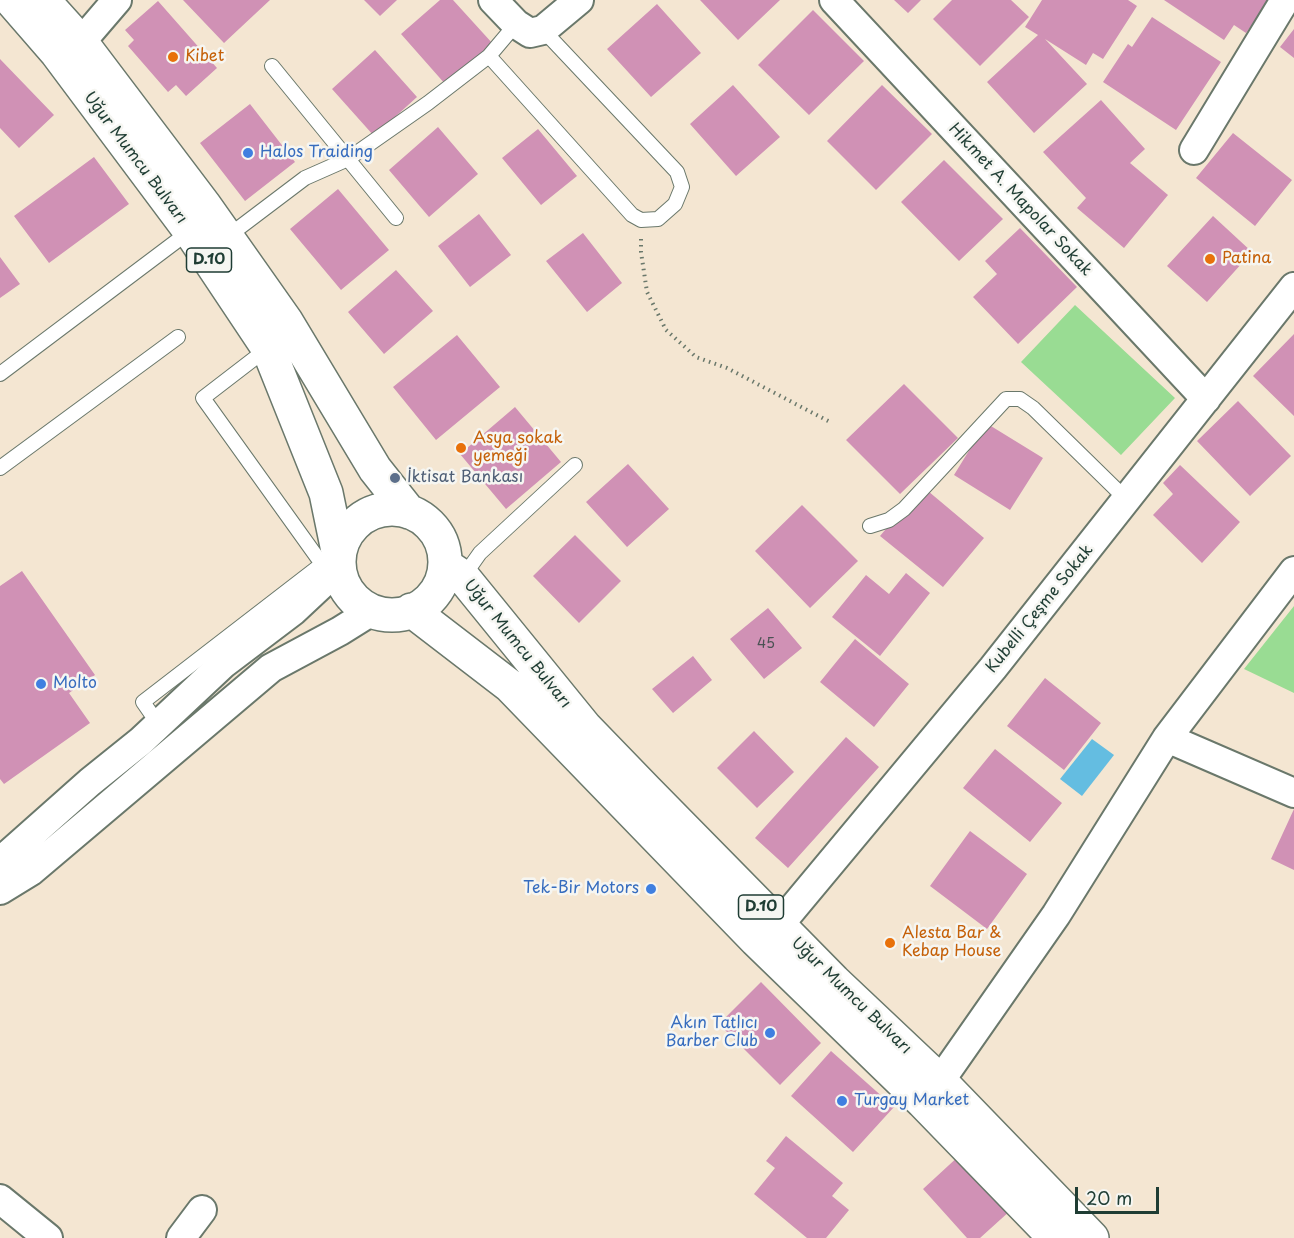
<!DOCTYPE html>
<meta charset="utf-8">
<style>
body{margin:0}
#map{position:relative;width:1294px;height:1238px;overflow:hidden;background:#f4e6d2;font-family:"Playpen Sans",sans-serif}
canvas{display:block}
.scale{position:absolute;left:1075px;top:1187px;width:84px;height:27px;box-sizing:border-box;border:3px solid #1f3d34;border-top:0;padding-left:8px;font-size:18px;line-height:21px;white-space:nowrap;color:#1f3d34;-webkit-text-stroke:4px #f6f6f2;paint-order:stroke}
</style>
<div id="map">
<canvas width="1294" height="1238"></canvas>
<div class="scale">20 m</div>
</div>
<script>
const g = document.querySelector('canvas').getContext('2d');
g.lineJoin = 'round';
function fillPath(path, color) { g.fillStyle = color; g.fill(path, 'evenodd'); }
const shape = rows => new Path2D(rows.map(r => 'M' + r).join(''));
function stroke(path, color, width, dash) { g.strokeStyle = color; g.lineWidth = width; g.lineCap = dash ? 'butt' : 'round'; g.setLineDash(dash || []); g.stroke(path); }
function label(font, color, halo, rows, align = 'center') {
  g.font = font + ' "Playpen Sans",sans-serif'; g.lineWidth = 5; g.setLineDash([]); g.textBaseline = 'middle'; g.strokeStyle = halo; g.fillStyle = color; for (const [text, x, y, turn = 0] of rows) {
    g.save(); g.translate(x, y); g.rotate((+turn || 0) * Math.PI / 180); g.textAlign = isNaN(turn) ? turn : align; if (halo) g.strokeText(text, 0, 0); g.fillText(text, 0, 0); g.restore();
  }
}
fillPath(shape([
 [1075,305,1175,398,1121,455,1021,362],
 [1294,606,1294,693,1244,669]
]), '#99dc93');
fillPath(shape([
 [1092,739,1114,755,1082,796,1060,779]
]), '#64bde1');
fillPath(shape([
 [183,0,270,0,224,43],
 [364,0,397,0,380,16],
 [440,0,453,0,493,44,446,85,401,34],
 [700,0,780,0,738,40],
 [894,0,921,0,908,13],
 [952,0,1011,0,1029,17,980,66,933,19],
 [1042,0,1128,0,1137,6,1103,59,1093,53,1086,65,1045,39,1087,84,1034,133,987,82,1038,35,1025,27],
 [1164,0,1270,0,1246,33,1234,25,1224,40],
 [158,1,217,68,186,96,176,85,168,92,128,46,134,40,125,30],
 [657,4,701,53,651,97,607,49],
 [813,10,864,61,809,115,758,65],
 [1152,17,1221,62,1176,130,1103,82,1128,44,1132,47],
 [1294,29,1294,58,1280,47],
 [375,50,417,97,374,136,332,89],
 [0,59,54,115,19,148,0,128],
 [733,85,780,137,736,176,690,124],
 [882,85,932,134,876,190,827,141],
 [1101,100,1145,149,1130,163,1168,195,1124,248,1077,208,1086,198,1043,152],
 [250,104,295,162,245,201,200,143],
 [438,127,478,174,429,217,389,170],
 [538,129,577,176,541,205,502,158],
 [1233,133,1292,180,1255,226,1196,178],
 [94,157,129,204,49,263,14,216],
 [944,160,1003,219,959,261,901,202],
 [338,189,389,250,341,290,290,229],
 [479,214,511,255,470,287,438,246],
 [1213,216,1252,252,1207,302,1167,266],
 [1020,228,1077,287,1018,344,973,297,997,274,985,261],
 [583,233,622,283,587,312,546,261],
 [0,257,20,284,0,298],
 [396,270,433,311,384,354,348,312],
 [1294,334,1294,416,1253,376],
 [457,335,500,387,436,440,393,387],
 [904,384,958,438,900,494,846,440],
 [1238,401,1291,456,1250,496,1197,441],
 [515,407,561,462,506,509,460,454],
 [986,423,1043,458,1010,510,954,475],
 [628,464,669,509,627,547,586,502],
 [1180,465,1240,522,1202,563,1153,515,1173,494,1163,483],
 [922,486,984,538,943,587,880,536],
 [802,505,858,561,810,608,755,551],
 [575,535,621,581,579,623,533,576],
 [22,571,95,675,69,693,90,723,4,784,0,779,0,586],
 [906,573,930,593,880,656,832,617,866,575,889,594],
 [768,608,802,648,764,679,730,639],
 [855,639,909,684,874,727,820,682],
 [693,656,712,680,673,713,652,689],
 [1045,678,1101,723,1064,770,1007,726],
 [754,731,794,772,757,808,717,768],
 [846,737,879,767,788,868,755,838],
 [995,749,1062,803,1030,842,963,788],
 [1294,809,1294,870,1271,859],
 [970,831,1027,874,987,929,930,886],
 [761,982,821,1043,780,1085,719,1024],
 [831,1051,894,1107,853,1152,791,1096],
 [786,1136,843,1183,832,1196,849,1210,826,1238,807,1238,754,1194,775,1168,766,1161],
 [961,1154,1011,1210,980,1238,967,1238,923,1189]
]), '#d091b5');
const service = shape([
 [489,56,632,215,641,220,658,219,675,204,682,187,677,172,543,30],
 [272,66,396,218],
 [227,237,305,178,348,159,428,103,489,56,516,24],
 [0,374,190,231],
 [0,468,178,337],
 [870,526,889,520,904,509,1006,399,1020,399,1033,408,1127,500],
 [463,577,480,553,575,465],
 [159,725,143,702,322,564,203,398,268,348]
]);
const minor = shape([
 [493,0,516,24,530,33,543,30,579,0],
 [834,0,1206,399],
 [81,42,117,0],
 [1194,150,1285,0],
 [1167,738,1294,793],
 [0,873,10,853,90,782,141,741,223,664,293,611,339,568],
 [0,890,31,871,271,668,340,631,372,611],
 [779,925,993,668,1294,287],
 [940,1081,1056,915,1167,738,1294,571],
 [0,1199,48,1238],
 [181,1238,202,1210]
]);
const primary = shape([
 [11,0,57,53,190,231,268,348,326,493,339,556],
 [43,0,81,42,205,206,286,321,375,469,409,512],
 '339 562a53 53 0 1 1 106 0a53 53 0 1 1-106 0Z',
 [445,565,463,577,585,727,646,790,834,981,940,1081,1092,1238],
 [411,610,510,686,756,940,923,1102,1055,1238]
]);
stroke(service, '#6a786b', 16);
stroke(minor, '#6a786b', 32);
stroke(primary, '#6a786b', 36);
stroke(shape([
 [641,239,641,252,647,292,666,330,696,357,727,368,830,422]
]), '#6a786b', 4, [1.5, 4.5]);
stroke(service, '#fff', 14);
stroke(minor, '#fff', 28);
stroke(primary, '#fff', 33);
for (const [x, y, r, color] of [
 [173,57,6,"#e8710a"],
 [248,153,6,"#3f7fe0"],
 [1210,259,6,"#e8710a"],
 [461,448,6,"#e8710a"],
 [395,478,6,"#5c6f8a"],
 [41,684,6,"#3f7fe0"],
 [651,889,6,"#3f7fe0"],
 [890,943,6,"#e8710a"],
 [770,1033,6,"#3f7fe0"],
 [842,1101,6,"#3f7fe0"]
]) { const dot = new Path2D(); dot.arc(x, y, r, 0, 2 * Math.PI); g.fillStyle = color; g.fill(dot); stroke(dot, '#f6f6f2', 2); }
label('14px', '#4b5254', null, [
 ["45",766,644]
]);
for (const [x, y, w] of [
 [209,260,45],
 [761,907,45]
]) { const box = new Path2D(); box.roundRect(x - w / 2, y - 12, w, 24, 4.5); g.fillStyle = '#f6f6f2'; g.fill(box); stroke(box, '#1f3d34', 1.5); }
label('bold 15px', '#1f3d34', null, [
 ["D.10",209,260],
 ["D.10",761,907]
]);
label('16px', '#c56008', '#f6f6f2', [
 ["Kibet",185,57],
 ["Patina",1222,259],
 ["Asya sokak",473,439],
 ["yemeği",473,457],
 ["Alesta Bar &",902,934],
 ["Kebap House",902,952]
], 'left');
label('16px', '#366cbe', '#f6f6f2', [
 ["Halos Traiding",260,153],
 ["Molto",53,684],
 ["Tek-Bir Motors",639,889,"right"],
 ["Akın Tatlıcı",758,1024,"right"],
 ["Barber Club",758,1042,"right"],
 ["Turgay Market",854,1101]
], 'left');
label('16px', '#1f3d34', '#f6f6f2', [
 ["Uğur Mumcu Bulvarı",135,158,53],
 ["Hikmet A. Mapolar Sokak",1020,200,47],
 ["Kubelli Çeşme Sokak",1040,609,-51],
 ["Uğur Mumcu Bulvarı",517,644,51],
 ["Uğur Mumcu Bulvarı",851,996,44]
]);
label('16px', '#4e5e75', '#f6f6f2', [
 ["İktisat Bankası",407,478]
], 'left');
</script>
